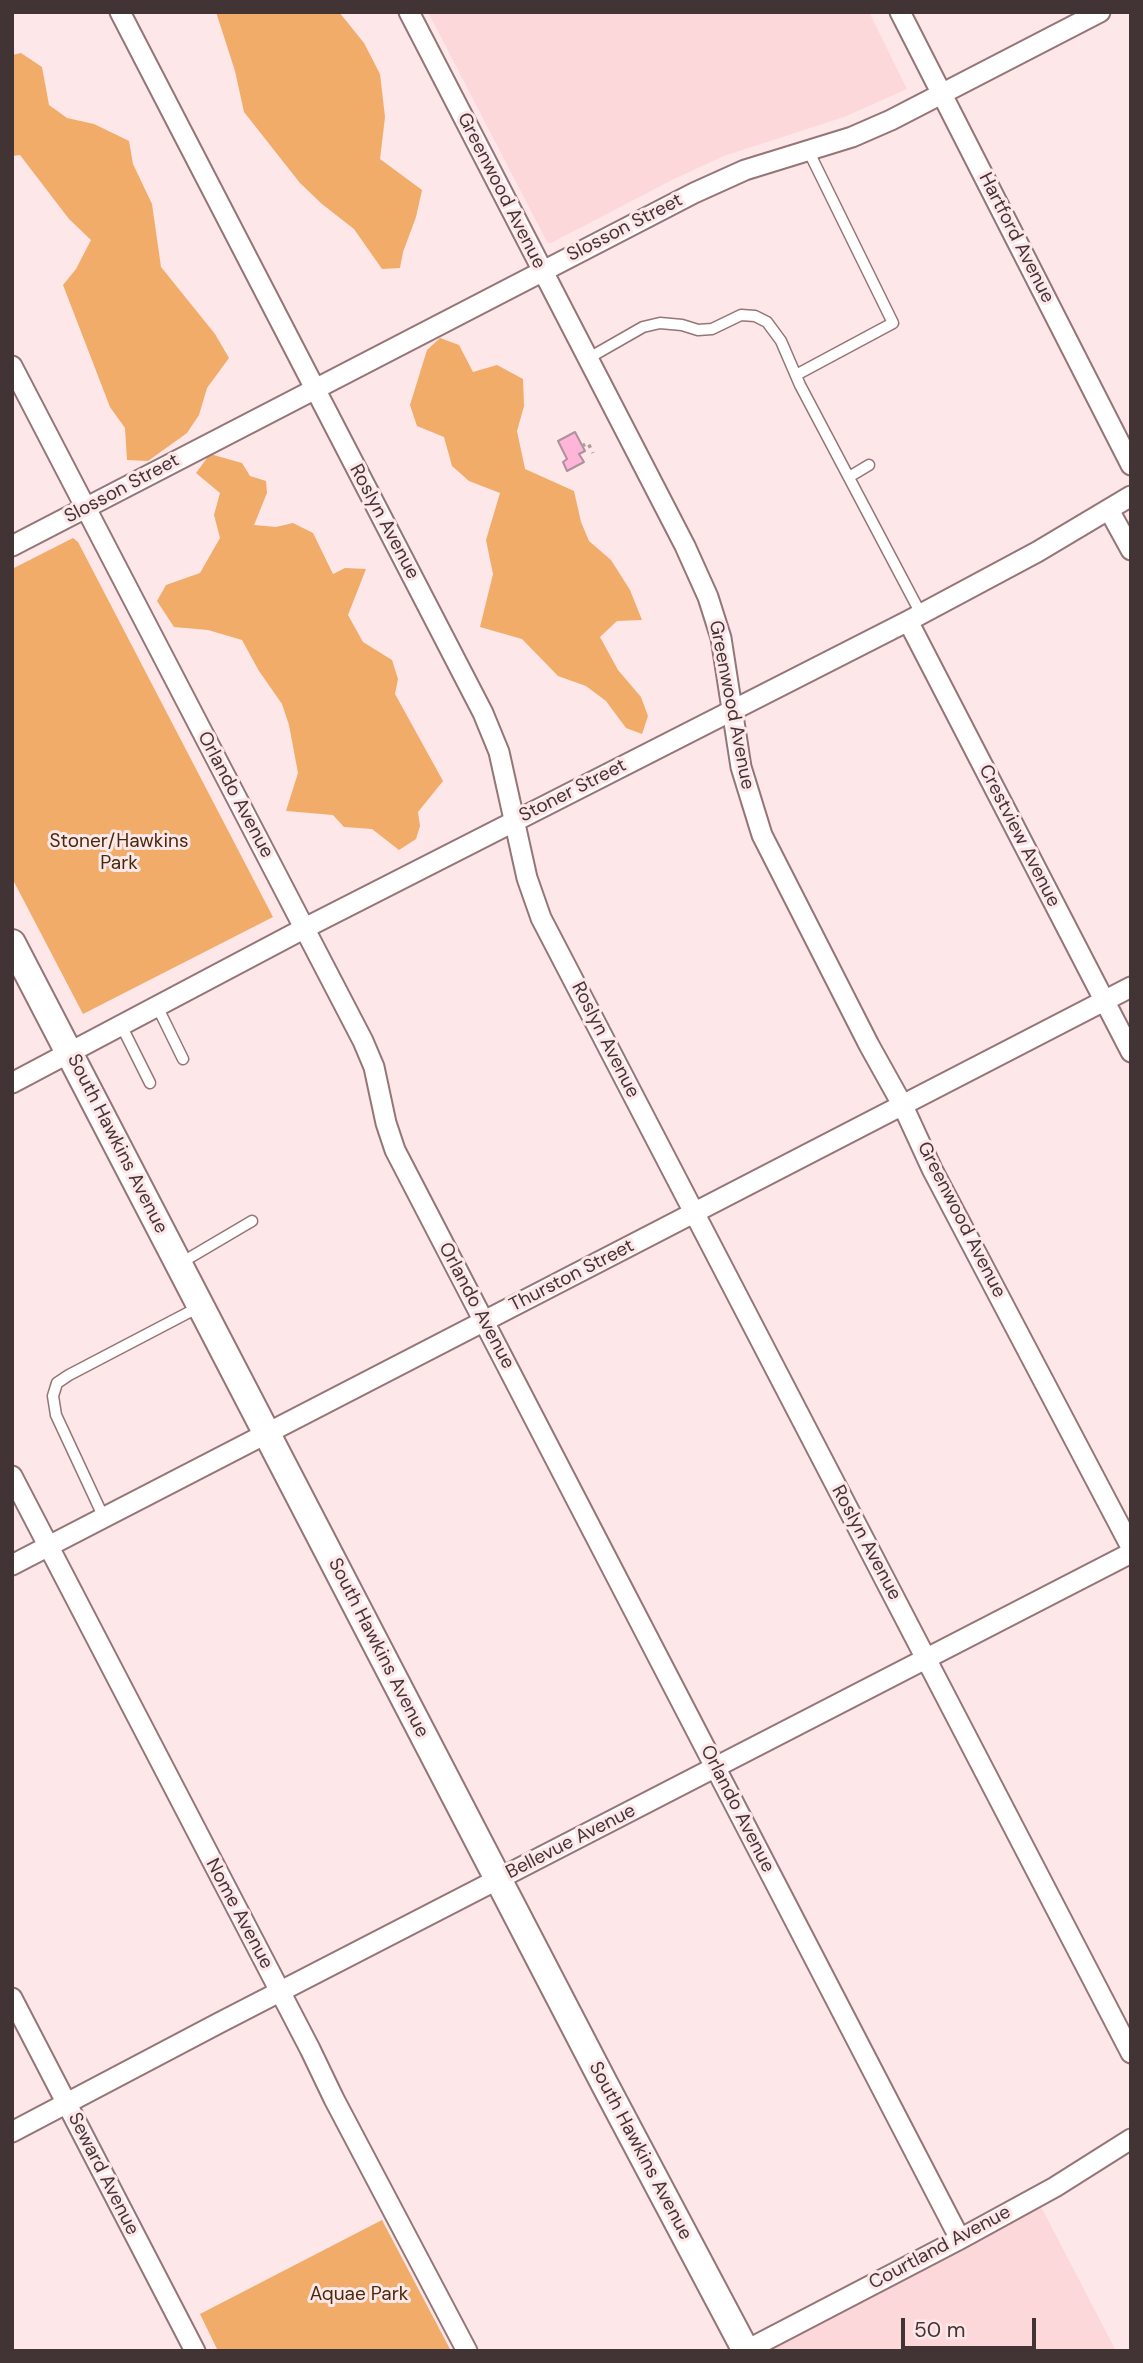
<!DOCTYPE html>
<style>
body{margin:0}
#map{position:relative;width:1143px;height:2363px;overflow:hidden;background:#fee7e8;font-family:"DM Sans",sans-serif}
canvas{display:block}
.frame{position:absolute;inset:0;border:14px solid #423435;pointer-events:none}
.scale{position:absolute;left:901px;top:2318px;width:135px;height:32px;box-sizing:border-box;border:4px solid #423435;border-top:0;padding-left:9px;font-size:21px;line-height:24px;white-space:nowrap;color:#423435;-webkit-text-stroke:5px #fee7e8;paint-order:stroke}
</style>
<div id="map">
<canvas width="1143" height="2363"></canvas>
<div class="frame"></div>
<div class="scale">50 m</div>
</div>
<script>
const g = document.querySelector('canvas').getContext('2d');
g.lineJoin = 'round';
function fillPath(path, color) { g.fillStyle = color; g.fill(path, 'evenodd'); }
const shape = rows => new Path2D(rows.map(r => 'M' + r).join(''));
function stroke(path, color, width, dash) { g.strokeStyle = color; g.lineWidth = width; g.lineCap = dash ? 'butt' : 'round'; g.setLineDash(dash || []); g.stroke(path); }
function label(font, color, halo, rows, align = 'center') {
  g.font = font + ' "DM Sans",sans-serif'; g.lineWidth = 6; g.setLineDash([]); g.textBaseline = 'middle'; g.strokeStyle = halo; g.fillStyle = color; for (const [text, x, y, turn = 0] of rows) {
    g.save(); g.translate(x, y); g.rotate((+turn || 0) * Math.PI / 180); g.textAlign = isNaN(turn) ? turn : align; if (halo) g.strokeText(text, 0, 0); g.fillText(text, 0, 0); g.restore();
  }
}
fillPath(shape([
 [428,12,869,12,907,89,844,117,724,156,672,180,551,243,547,242],
 [1036,2197,1116,2351,746,2351]
]), '#fcd8da');
fillPath(shape([
 [216,12,339,12,364,43,380,74,385,117,380,159,422,190,416,217,403,252,400,268,382,269,354,229,322,204,300,183,244,112,235,71],
 [21,53,42,67,49,105,67,118,94,124,129,141,133,164,152,204,161,267,215,334,229,358,207,388,199,415,187,433,148,461,127,460,125,428,110,407,63,285,76,269,91,240,69,219,20,155,12,156,12,55],
 [440,338,459,345,473,372,497,365,523,379,524,406,517,431,525,469,574,491,581,522,589,541,611,560,630,590,642,620,617,621,600,637,618,670,641,697,648,716,642,734,626,728,606,701,586,686,558,676,522,639,480,627,493,574,486,540,500,493,469,481,452,466,444,437,417,426,410,405,427,350],
 [210,454,242,463,250,476,266,481,267,493,254,525,276,527,293,523,313,533,333,574,345,568,366,569,348,615,363,642,392,660,398,679,395,694,443,781,418,812,420,826,416,839,399,850,372,829,344,827,333,815,286,811,298,773,289,725,282,704,259,671,242,640,208,630,174,627,157,601,166,585,200,573,220,538,214,515,220,493,196,473],
 [73,538,78,542,273,917,83,1014,12,878,12,569],
 [382,2220,451,2351,218,2351,200,2314]
]), '#f0ac68');
const building = shape([
 [575,432,585,451,579,454,584,462,567,471,563,462,567,459,558,441,575,432]
]);
fillPath(building, '#feb5d7');
stroke(building, '#ae919e', 2);
const lane = shape([
 [587,359,643,327,660,323,682,325,698,330,712,329,741,315,755,316,767,322,781,341,800,385,921,614],
 [796,375,893,323,808,150],
 [849,477,869,465],
 [157,1006,183,1059],
 [121,1025,150,1083],
 [179,1264,252,1221],
 [104,1518,56,1415,53,1396,57,1383,69,1375,199,1307]
]);
const street = shape([
 [120,12,483,713,499,752,527,878,541,918,1131,2053],
 [409,12,685,546,708,597,721,638,741,767,762,835,869,1045,903,1106,932,1169,1131,1547],
 [900,12,1131,465],
 [12,366,363,1041,374,1067,386,1123,395,1150,960,2239],
 [1109,510,1131,550],
 [12,546,694,193,745,170,852,137,891,120,1100,12],
 [908,621,1131,1052],
 [12,1083,305,928,908,621,1037,552,1131,496],
 [12,1476,310,2049,334,2099,467,2351],
 [12,1565,1131,987],
 [12,1998,195,2351],
 [12,2132,219,2023,1131,1553],
 [745,2351,960,2239,1055,2187,1131,2139]
]);
const secondary = shape([
 [12,943,604,2083,746,2351]
]);
stroke(lane, '#957577', 13);
stroke(street, '#957577', 23);
stroke(secondary, '#957577', 30);
stroke(shape([
 [582,446,588,443,593,453]
]), '#af9c9d', 3.5, [3.5, 5]);
stroke(lane, '#fff', 10);
stroke(street, '#fff', 19);
stroke(secondary, '#fff', 26);
label('19px', '#423435', '#fee7e8', [
 ["Greenwood Avenue",501,191,63],
 ["Slosson Street",625,228,-27],
 ["Hartford Avenue",1016,238,63],
 ["Slosson Street",122,489,-28],
 ["Roslyn Avenue",384,522,62],
 ["Greenwood Avenue",731,705,79],
 ["Stoner Street",573,791,-27],
 ["Orlando Avenue",235,795,62],
 ["Crestview Avenue",1019,836,63],
 ["Roslyn Avenue",605,1040,63],
 ["South Hawkins Avenue",117,1144,63],
 ["Greenwood Avenue",961,1220,63],
 ["Thurston Street",572,1276,-27],
 ["Orlando Avenue",476,1306,62],
 ["Roslyn Avenue",866,1543,62],
 ["South Hawkins Avenue",378,1648,63],
 ["Orlando Avenue",737,1809,63],
 ["Bellevue Avenue",571,1842,-27],
 ["Nome Avenue",239,1914,62],
 ["South Hawkins Avenue",640,2151,62],
 ["Seward Avenue",103,2174,63],
 ["Courtland Avenue",940,2248,-28]
]);
label('19px', '#462a0c', '#fee7e8', [
 ["Stoner/Hawkins",119,842],
 ["Park",119,864],
 ["Aquae Park",359,2295]
]);
</script>
